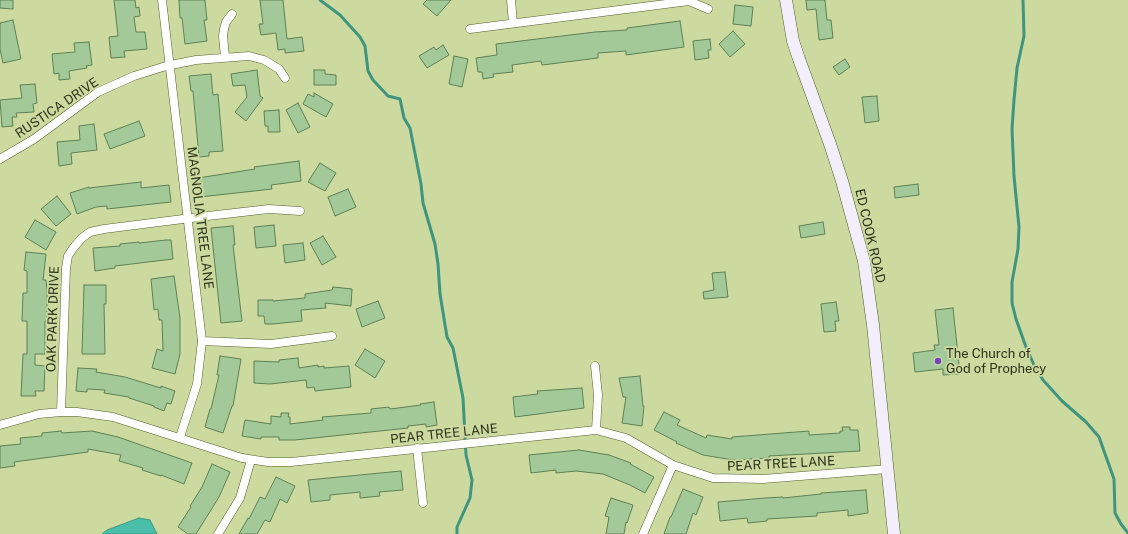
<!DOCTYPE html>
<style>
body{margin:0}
canvas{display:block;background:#ccdaa0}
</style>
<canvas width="1128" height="534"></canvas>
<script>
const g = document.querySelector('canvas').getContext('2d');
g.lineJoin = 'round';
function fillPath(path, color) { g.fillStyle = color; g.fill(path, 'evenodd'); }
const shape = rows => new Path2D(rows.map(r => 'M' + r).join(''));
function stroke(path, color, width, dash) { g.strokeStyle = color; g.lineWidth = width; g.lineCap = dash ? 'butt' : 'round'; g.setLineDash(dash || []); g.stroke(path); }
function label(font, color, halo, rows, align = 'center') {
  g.font = font + ' "Public Sans",sans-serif'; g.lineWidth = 3.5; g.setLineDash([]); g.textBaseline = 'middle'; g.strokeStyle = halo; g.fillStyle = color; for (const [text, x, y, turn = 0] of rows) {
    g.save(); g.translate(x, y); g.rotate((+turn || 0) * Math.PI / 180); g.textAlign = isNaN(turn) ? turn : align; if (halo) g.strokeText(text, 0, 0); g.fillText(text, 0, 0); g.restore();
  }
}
const water = shape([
 [139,518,150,520,157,534,102,534,107,530,139,518]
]);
fillPath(water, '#49bfa9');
stroke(water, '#41957e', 1);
stroke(shape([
 [320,0,340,15,360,37,365,46,368,71,373,80,388,96,400,99,404,118,410,128,421,184,423,203,435,244,438,264,440,294,447,337,453,348,463,398,466,455,472,480,470,498,457,527,457,534],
 [1023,0,1024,36,1017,68,1014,100,1012,129,1014,176,1019,227,1018,249,1012,282,1012,303,1016,319,1026,347,1034,365,1043,380,1062,401,1086,422,1099,437,1114,479,1115,513,1121,524,1128,533]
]), '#41957e', 3);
const building = shape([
 [0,0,13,0,13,9,0,8,0,0],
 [114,0,135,0,136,8,139,7,140,16,134,17,136,32,145,32,147,49,124,51,125,57,111,58,109,37,118,36,114,0],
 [179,0,205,0,207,20,204,20,207,41,185,44,182,18,180,18,179,0],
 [260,0,283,0,287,39,302,37,304,51,285,53,285,49,278,50,276,33,261,35,259,24,263,24,260,0],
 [427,0,451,0,437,16,423,4,427,0],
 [806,0,825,0,827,20,831,20,833,38,819,40,816,9,807,10,806,0],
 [735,5,753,7,751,26,733,24,735,5],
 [13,20,21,59,3,63,0,49,0,23,13,20],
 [680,21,684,47,626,55,626,51,598,53,598,58,542,65,541,61,512,65,513,72,493,74,494,77,483,79,482,72,478,72,476,58,497,55,496,44,595,32,627,30,627,28,680,21],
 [733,31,745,44,730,57,719,44,733,31],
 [710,39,711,50,708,50,709,58,695,60,693,41,710,39],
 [89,42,92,65,86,66,87,68,69,71,70,79,59,80,59,73,54,74,52,54,75,52,74,43,89,42],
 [443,45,449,55,427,68,419,56,434,47,436,50,443,45],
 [454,56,468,59,462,87,449,84,454,56],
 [845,59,850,67,839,75,833,67,845,59],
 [257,70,260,96,263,98,246,121,235,112,247,97,245,85,233,86,231,74,257,70],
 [314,70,325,70,325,74,336,75,336,85,314,85,314,70],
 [211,74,213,95,218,94,223,151,209,152,209,156,199,157,193,91,191,91,189,76,211,74],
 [35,84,37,103,33,104,34,112,16,113,17,117,12,117,13,126,2,127,0,100,22,98,20,85,35,84],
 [314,93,333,104,326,117,303,104,308,94,314,97,314,93],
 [877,96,879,121,865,123,862,97,877,96],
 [298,103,310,127,298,133,286,110,298,103],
 [279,110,280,132,268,132,268,126,265,126,264,111,279,110],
 [139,121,145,136,110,149,104,134,139,121],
 [94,124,97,150,71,153,72,164,59,166,57,142,80,140,79,126,94,124],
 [299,161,301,181,271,185,272,189,200,197,198,178,255,169,254,167,299,161],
 [320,163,336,173,325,191,308,182,320,163],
 [141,182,141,188,169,185,171,202,107,209,107,206,96,207,77,214,70,193,89,187,89,188,141,182],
 [918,184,919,195,895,198,894,187,918,184],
 [348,189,356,207,335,216,328,197,348,189],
 [57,196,71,214,56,226,41,209,57,196],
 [35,220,56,232,46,250,25,237,35,220],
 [823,222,825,234,801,238,799,226,823,222],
 [274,225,276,246,256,248,254,227,274,225],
 [233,226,235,245,233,245,242,321,221,323,211,228,233,226],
 [323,236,336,257,322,265,310,243,323,236],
 [166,240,171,240,173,259,115,266,115,268,95,271,93,248,120,246,120,244,139,242,139,243,166,240],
 [303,243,305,260,285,263,283,245,303,243],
 [26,252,46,254,43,280,46,280,47,289,47,321,45,321,45,354,35,354,35,365,45,366,44,391,35,391,36,396,21,396,23,354,27,354,27,321,22,321,23,293,27,293,27,271,24,270,26,252],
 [725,272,728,297,704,299,703,292,714,290,712,273,725,272],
 [174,276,180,318,180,354,175,374,152,368,157,349,163,351,162,320,159,320,158,309,154,310,151,279,174,276],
 [84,285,106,285,106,304,104,304,105,354,82,354,84,285],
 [333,287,352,289,351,306,325,303,326,308,301,310,302,321,273,324,265,324,264,316,258,316,258,300,273,300,273,301,305,298,305,294,332,290,333,287],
 [378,301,385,318,362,327,356,309,378,301],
 [836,302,839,321,835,321,836,331,824,332,821,304,836,302],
 [953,308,960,374,943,375,943,369,915,372,913,353,935,350,934,345,939,345,935,310,953,308],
 [365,349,385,361,375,378,355,365,365,349],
 [220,356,241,359,233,406,232,406,223,433,205,427,210,409,211,409,219,375,217,375,220,356],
 [298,358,299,368,318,365,318,367,324,366,324,368,349,366,351,387,315,391,314,387,307,388,306,380,270,384,254,383,254,361,279,362,279,360,298,358],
 [78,368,97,369,96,372,125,377,161,388,161,386,175,391,171,404,167,403,164,411,154,407,154,406,129,398,129,397,104,393,105,390,87,389,87,392,76,391,78,368],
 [640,376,643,406,644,406,642,426,622,423,626,397,623,397,619,378,640,376],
 [582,388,584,408,515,417,513,397,538,394,537,391,582,388],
 [434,402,437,425,426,427,426,424,408,426,408,428,295,440,279,440,279,437,261,437,261,439,242,436,245,420,271,424,271,416,281,417,281,413,289,413,288,417,290,417,290,424,323,420,322,417,371,413,371,409,389,407,390,409,421,405,420,404,434,402],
 [664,412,680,420,677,425,706,438,707,435,732,439,732,437,809,431,809,435,840,433,840,431,843,431,842,427,850,427,850,430,858,430,860,451,769,456,769,458,733,460,703,455,676,443,677,442,654,430,664,412],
 [61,431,62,433,92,431,118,437,192,463,184,484,161,475,161,476,142,470,143,468,119,461,121,455,88,449,88,452,14,462,15,466,0,468,0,446,21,444,20,438,42,436,42,433,61,431],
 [579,450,609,455,631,463,630,464,654,477,645,493,630,485,603,474,576,471,556,473,556,470,531,473,529,455,579,450],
 [212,464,230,472,219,497,196,534,188,534,178,527,191,507,190,506,202,487,212,464],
 [401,471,403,490,379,492,380,496,360,498,360,492,330,495,330,500,311,502,308,480,401,471],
 [276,477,295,486,287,503,280,499,270,522,265,520,257,534,239,534,248,518,249,519,260,497,265,499,276,477],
 [683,489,703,497,696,515,693,513,686,534,664,534,670,517,671,517,683,489],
 [866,490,868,513,848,516,848,510,817,513,817,516,767,519,767,521,748,523,747,518,720,521,718,502,765,498,783,497,783,498,821,494,821,493,866,490],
 [611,498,633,505,627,523,626,522,624,534,606,534,609,517,605,516,611,498]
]);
fillPath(building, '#a4c999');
stroke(building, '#5e8054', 1);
const street = shape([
 [162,0,202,341,197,384,180,437],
 [511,0,513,23],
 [470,29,689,1,708,9],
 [225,57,223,36,224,29,226,22,232,14],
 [0,159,34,139,98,92,134,76,166,66,196,60,249,56,264,60,279,69,285,78],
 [202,341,271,344,332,336],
 [595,366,598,395,596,430],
 [61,412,66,268,68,256,74,247,82,238,90,232,104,229,199,217,269,209,300,211],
 [0,425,39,414,61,412,77,412,113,417,242,458,268,462,291,462,339,457,596,430,626,438,673,465,713,478,763,479,888,469],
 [417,448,423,503],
 [218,534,240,498,251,460],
 [643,534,673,465]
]);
const secondary = shape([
 [786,0,793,41,799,59,830,144,842,181,864,261,873,325,894,534]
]);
stroke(street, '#555f2a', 9);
stroke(secondary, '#555f2a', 13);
stroke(street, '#fff', 8);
stroke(secondary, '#f2eefc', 12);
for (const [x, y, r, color] of [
 [938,361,4,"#7544bc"]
]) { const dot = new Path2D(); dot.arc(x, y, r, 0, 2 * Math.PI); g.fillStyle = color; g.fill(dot); stroke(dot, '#ccdaa0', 1.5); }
label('13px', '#2d321b', '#ccdaa0', [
 ["RUSTICA DRIVE",57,108,-34],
 ["MAGNOLIA TREE LANE",200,218,83],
 ["ED COOK ROAD",870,236,77],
 ["OAK PARK DRIVE",53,319,-88],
 ["PEAR TREE LANE",444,434,-6],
 ["PEAR TREE LANE",781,464,-3]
]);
label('13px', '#2d321b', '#ccdaa0', [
 ["The Church of",946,354],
 ["God of Prophecy",946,369]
], 'left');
</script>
